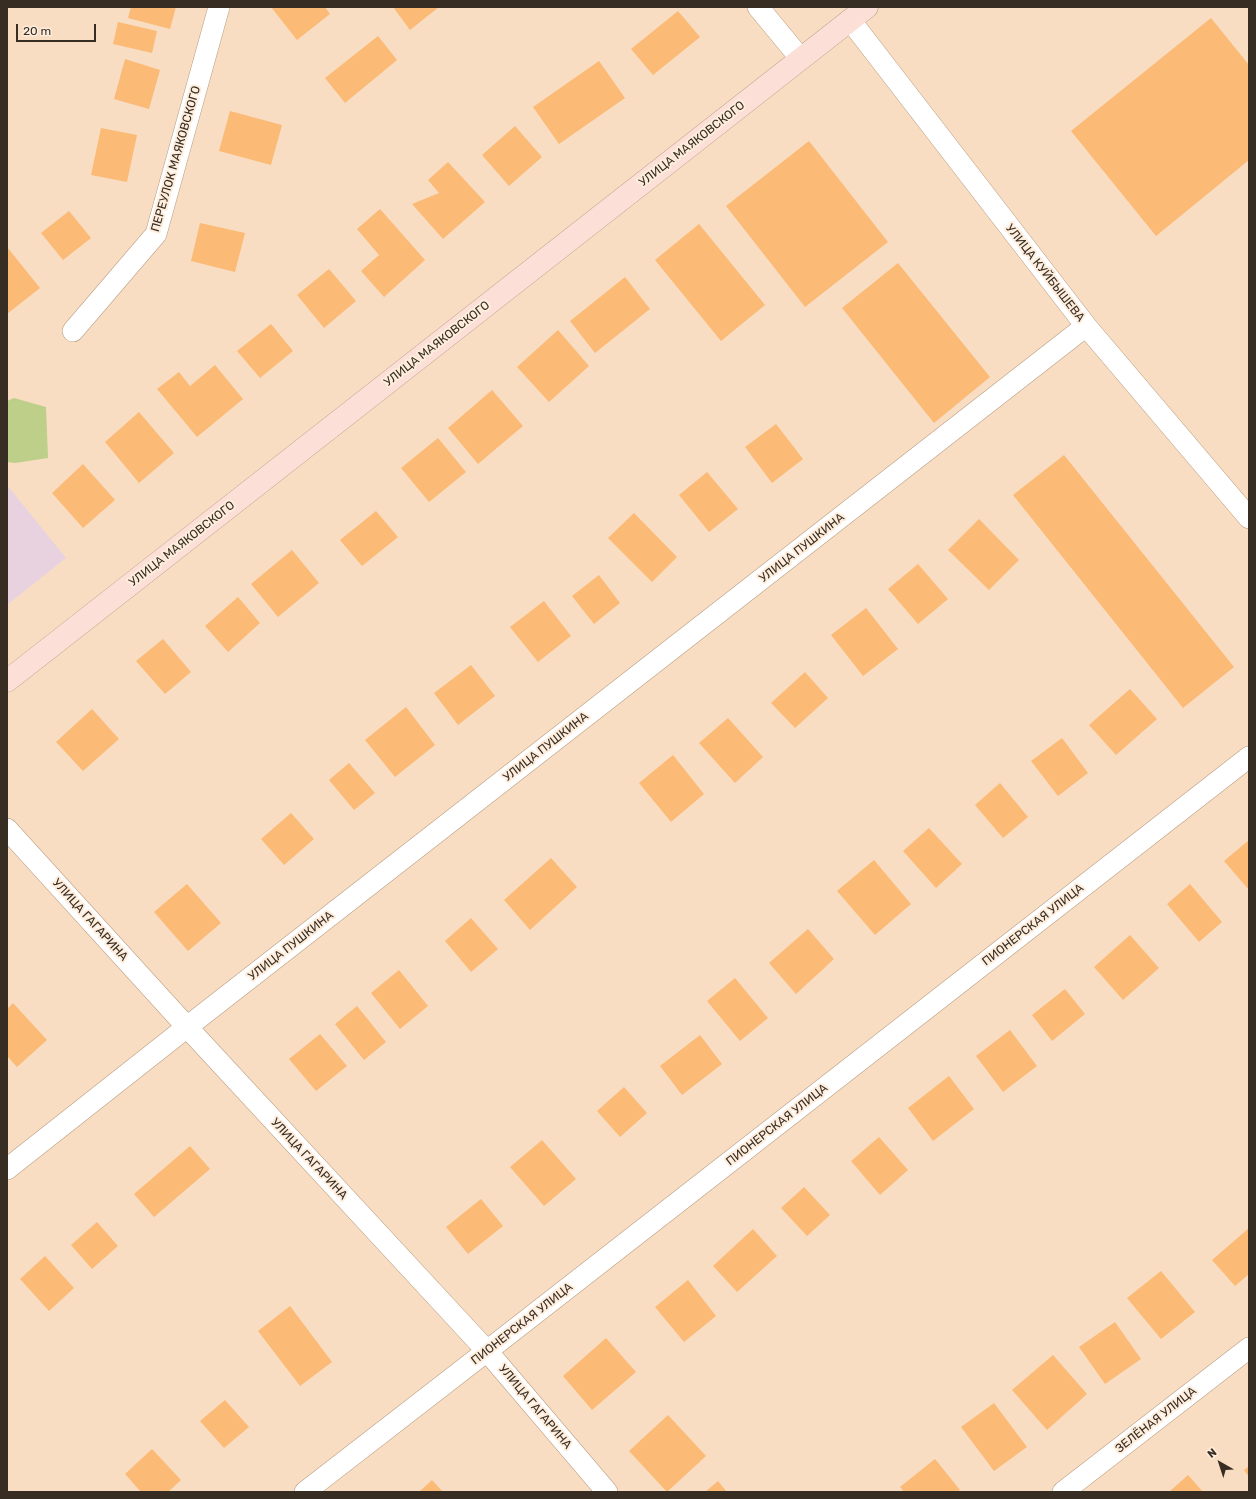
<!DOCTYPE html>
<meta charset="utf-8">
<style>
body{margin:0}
#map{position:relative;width:1256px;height:1499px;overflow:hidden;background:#f9ddc2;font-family:Rubik,sans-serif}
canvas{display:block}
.frame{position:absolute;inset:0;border:8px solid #372d22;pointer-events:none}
.north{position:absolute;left:1200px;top:1443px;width:40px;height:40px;-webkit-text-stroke:3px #feeddc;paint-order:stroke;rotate:321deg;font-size:11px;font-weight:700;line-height:16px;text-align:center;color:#372d22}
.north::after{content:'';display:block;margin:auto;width:14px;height:18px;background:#372d22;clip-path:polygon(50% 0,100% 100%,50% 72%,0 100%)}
.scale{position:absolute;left:16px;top:24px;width:80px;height:18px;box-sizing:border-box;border:2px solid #372d22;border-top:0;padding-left:5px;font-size:12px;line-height:14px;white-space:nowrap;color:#372d22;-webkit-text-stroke:3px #feeddc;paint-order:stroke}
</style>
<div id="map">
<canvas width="1256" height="1499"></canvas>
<div class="frame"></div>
<div class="north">N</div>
<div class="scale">20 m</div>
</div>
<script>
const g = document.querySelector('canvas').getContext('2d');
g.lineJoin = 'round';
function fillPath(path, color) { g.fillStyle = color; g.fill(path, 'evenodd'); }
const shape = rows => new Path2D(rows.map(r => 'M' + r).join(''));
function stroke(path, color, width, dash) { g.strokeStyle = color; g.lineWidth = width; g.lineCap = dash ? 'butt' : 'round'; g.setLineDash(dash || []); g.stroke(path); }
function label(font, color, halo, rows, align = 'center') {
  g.font = font + ' Rubik,sans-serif'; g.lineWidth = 4; g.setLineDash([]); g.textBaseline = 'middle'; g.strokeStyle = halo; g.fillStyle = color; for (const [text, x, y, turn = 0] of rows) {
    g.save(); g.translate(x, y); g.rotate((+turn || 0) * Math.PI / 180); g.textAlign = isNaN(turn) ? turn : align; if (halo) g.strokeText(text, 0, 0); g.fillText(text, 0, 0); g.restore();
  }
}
fillPath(shape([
 [7,485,66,558,7,605]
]), '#e8d2df');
fillPath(shape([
 [14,398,46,407,48,458,15,463,7,462,7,401]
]), '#bdcf89');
fillPath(shape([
 [131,7,176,7,170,29,128,18],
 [271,7,325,7,330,14,297,40],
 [393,7,439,7,410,30],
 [678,11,700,37,653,75,631,49],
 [1211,18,1249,65,1249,160,1156,236,1071,131],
 [118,22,157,31,152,53,113,44],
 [378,36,397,60,345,103,325,78],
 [125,59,160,70,149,109,114,99],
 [599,61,625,98,559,144,533,107],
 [230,111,282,125,271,165,219,151],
 [515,126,542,157,509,186,482,155],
 [101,128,137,135,127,182,91,175],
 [809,141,888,242,805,307,726,206],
 [448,162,485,202,443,239,412,204,439,193,428,180],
 [380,209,425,260,384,297,361,271,379,255,357,229],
 [69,211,91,238,63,260,41,233],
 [200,223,245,233,235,272,191,261],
 [699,224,765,305,721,341,655,260],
 [7,247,40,288,7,314],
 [898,263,990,377,934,423,842,308],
 [329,269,356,301,324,328,297,295],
 [625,277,650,309,595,353,570,321],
 [271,324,293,351,260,378,237,351],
 [558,330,589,366,549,402,517,367],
 [215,365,243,399,197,437,157,389,179,372,190,386],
 [492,390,523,426,478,464,448,428],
 [139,412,174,453,139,483,105,442],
 [776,424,803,459,772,483,745,447],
 [438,438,466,472,429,502,401,468],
 [1064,455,1234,667,1183,708,1013,495],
 [83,464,115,500,83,528,52,493],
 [707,472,738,509,709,532,679,495],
 [376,511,398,537,362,566,340,540],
 [634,513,677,557,652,582,608,538],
 [979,519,1019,560,989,590,948,550],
 [292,550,319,583,278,617,251,584],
 [918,564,948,599,918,624,888,589],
 [599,575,620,603,594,624,572,596],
 [238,597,260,623,228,652,205,626],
 [544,601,571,636,538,662,510,627],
 [866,608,898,649,863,676,831,635],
 [163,639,191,672,165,694,136,661],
 [471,665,495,696,458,725,434,693],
 [805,672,828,698,795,728,771,703],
 [1130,689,1157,719,1116,755,1089,725],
 [406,707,435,745,395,777,365,740],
 [92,709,119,739,83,771,56,742],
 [728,718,763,757,735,783,699,743],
 [1062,738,1088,773,1058,796,1031,761],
 [673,755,704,794,671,822,639,783],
 [349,763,375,793,354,810,329,780],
 [1000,783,1028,817,1003,838,975,805],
 [291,813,314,839,284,865,261,839],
 [929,828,962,864,936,888,903,851],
 [1249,840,1249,890,1224,861],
 [551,858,577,887,530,930,504,900],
 [874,860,911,904,875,935,837,891],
 [187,884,221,923,188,951,154,912],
 [1190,884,1222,922,1199,942,1167,904],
 [471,918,498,949,471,972,445,941],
 [808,929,834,959,796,994,769,963],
 [1130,935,1159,968,1123,1000,1094,967],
 [399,970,428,1006,400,1029,371,993],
 [735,978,768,1018,740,1041,707,1001],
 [1065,989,1085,1014,1052,1041,1032,1015],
 [13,1003,47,1040,17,1067,7,1056,7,1009],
 [357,1006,386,1042,364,1060,335,1024],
 [1010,1030,1037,1066,1003,1092,976,1056],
 [320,1034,347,1066,316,1091,289,1059],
 [700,1035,722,1064,682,1095,660,1066],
 [949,1076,974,1109,933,1141,908,1108],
 [624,1087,647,1113,620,1137,597,1111],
 [879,1137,908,1170,880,1195,851,1161],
 [542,1140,576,1179,544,1206,510,1167],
 [190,1146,210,1169,154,1217,134,1194],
 [804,1187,830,1215,807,1236,781,1208],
 [481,1199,503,1226,468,1254,446,1227],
 [97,1222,118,1246,92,1269,71,1245],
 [1249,1228,1249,1274,1235,1286,1212,1260],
 [753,1229,777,1256,737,1292,713,1266],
 [45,1256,74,1288,49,1311,20,1279],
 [1161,1271,1195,1312,1161,1339,1127,1298],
 [688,1280,716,1316,684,1342,655,1307],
 [290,1306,332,1362,300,1386,258,1331],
 [1115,1322,1141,1359,1105,1384,1079,1347],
 [606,1338,636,1372,592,1410,563,1376],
 [1053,1355,1087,1394,1047,1430,1012,1390],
 [225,1400,249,1427,224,1448,200,1421],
 [994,1403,1027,1447,994,1471,961,1427],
 [668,1415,706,1456,667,1492,629,1451],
 [152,1449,181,1480,168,1492,141,1492,125,1474],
 [935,1459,960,1490,957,1492,904,1492,900,1487],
 [1249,1466,1249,1477,1244,1470],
 [1188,1475,1203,1492,1169,1492],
 [432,1480,443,1492,419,1492],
 [718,1481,727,1492,705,1492]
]), '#fbba75');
const minor = shape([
 [758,7,801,59],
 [850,20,1086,326,1249,518],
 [73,331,156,234,219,7],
 [7,829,187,1027,487,1351,607,1492],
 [7,1169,187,1027,1086,326],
 [305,1492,487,1351,1249,757],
 [1063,1492,1249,1348]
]);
const secondary = shape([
 [7,681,867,7]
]);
stroke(minor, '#b89e83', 22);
stroke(secondary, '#b89e83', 23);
stroke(minor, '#fff', 21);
stroke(secondary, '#fce0d8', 22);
label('12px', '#372d22', '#feeddc', [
 ["УЛИЦА МАЯКОВСКОГО",692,144,-38],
 ["ПЕРЕУЛОК МАЯКОВСКОГО",176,159,-74],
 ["УЛИЦА КУЙБЫШЕВА",1045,273,52],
 ["УЛИЦА МАЯКОВСКОГО",437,344,-38],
 ["УЛИЦА МАЯКОВСКОГО",182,544,-38],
 ["УЛИЦА ПУШКИНА",802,548,-38],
 ["УЛИЦА ПУШКИНА",546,747,-38],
 ["УЛИЦА ГАГАРИНА",90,920,48],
 ["ПИОНЕРСКАЯ УЛИЦА",1033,925,-38],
 ["УЛИЦА ПУШКИНА",291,946,-38],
 ["ПИОНЕРСКАЯ УЛИЦА",777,1125,-38],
 ["УЛИЦА ГАГАРИНА",309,1159,47],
 ["ПИОНЕРСКАЯ УЛИЦА",522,1324,-38],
 ["УЛИЦА ГАГАРИНА",535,1407,50],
 ["ЗЕЛЁНАЯ УЛИЦА",1156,1420,-38]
]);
</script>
